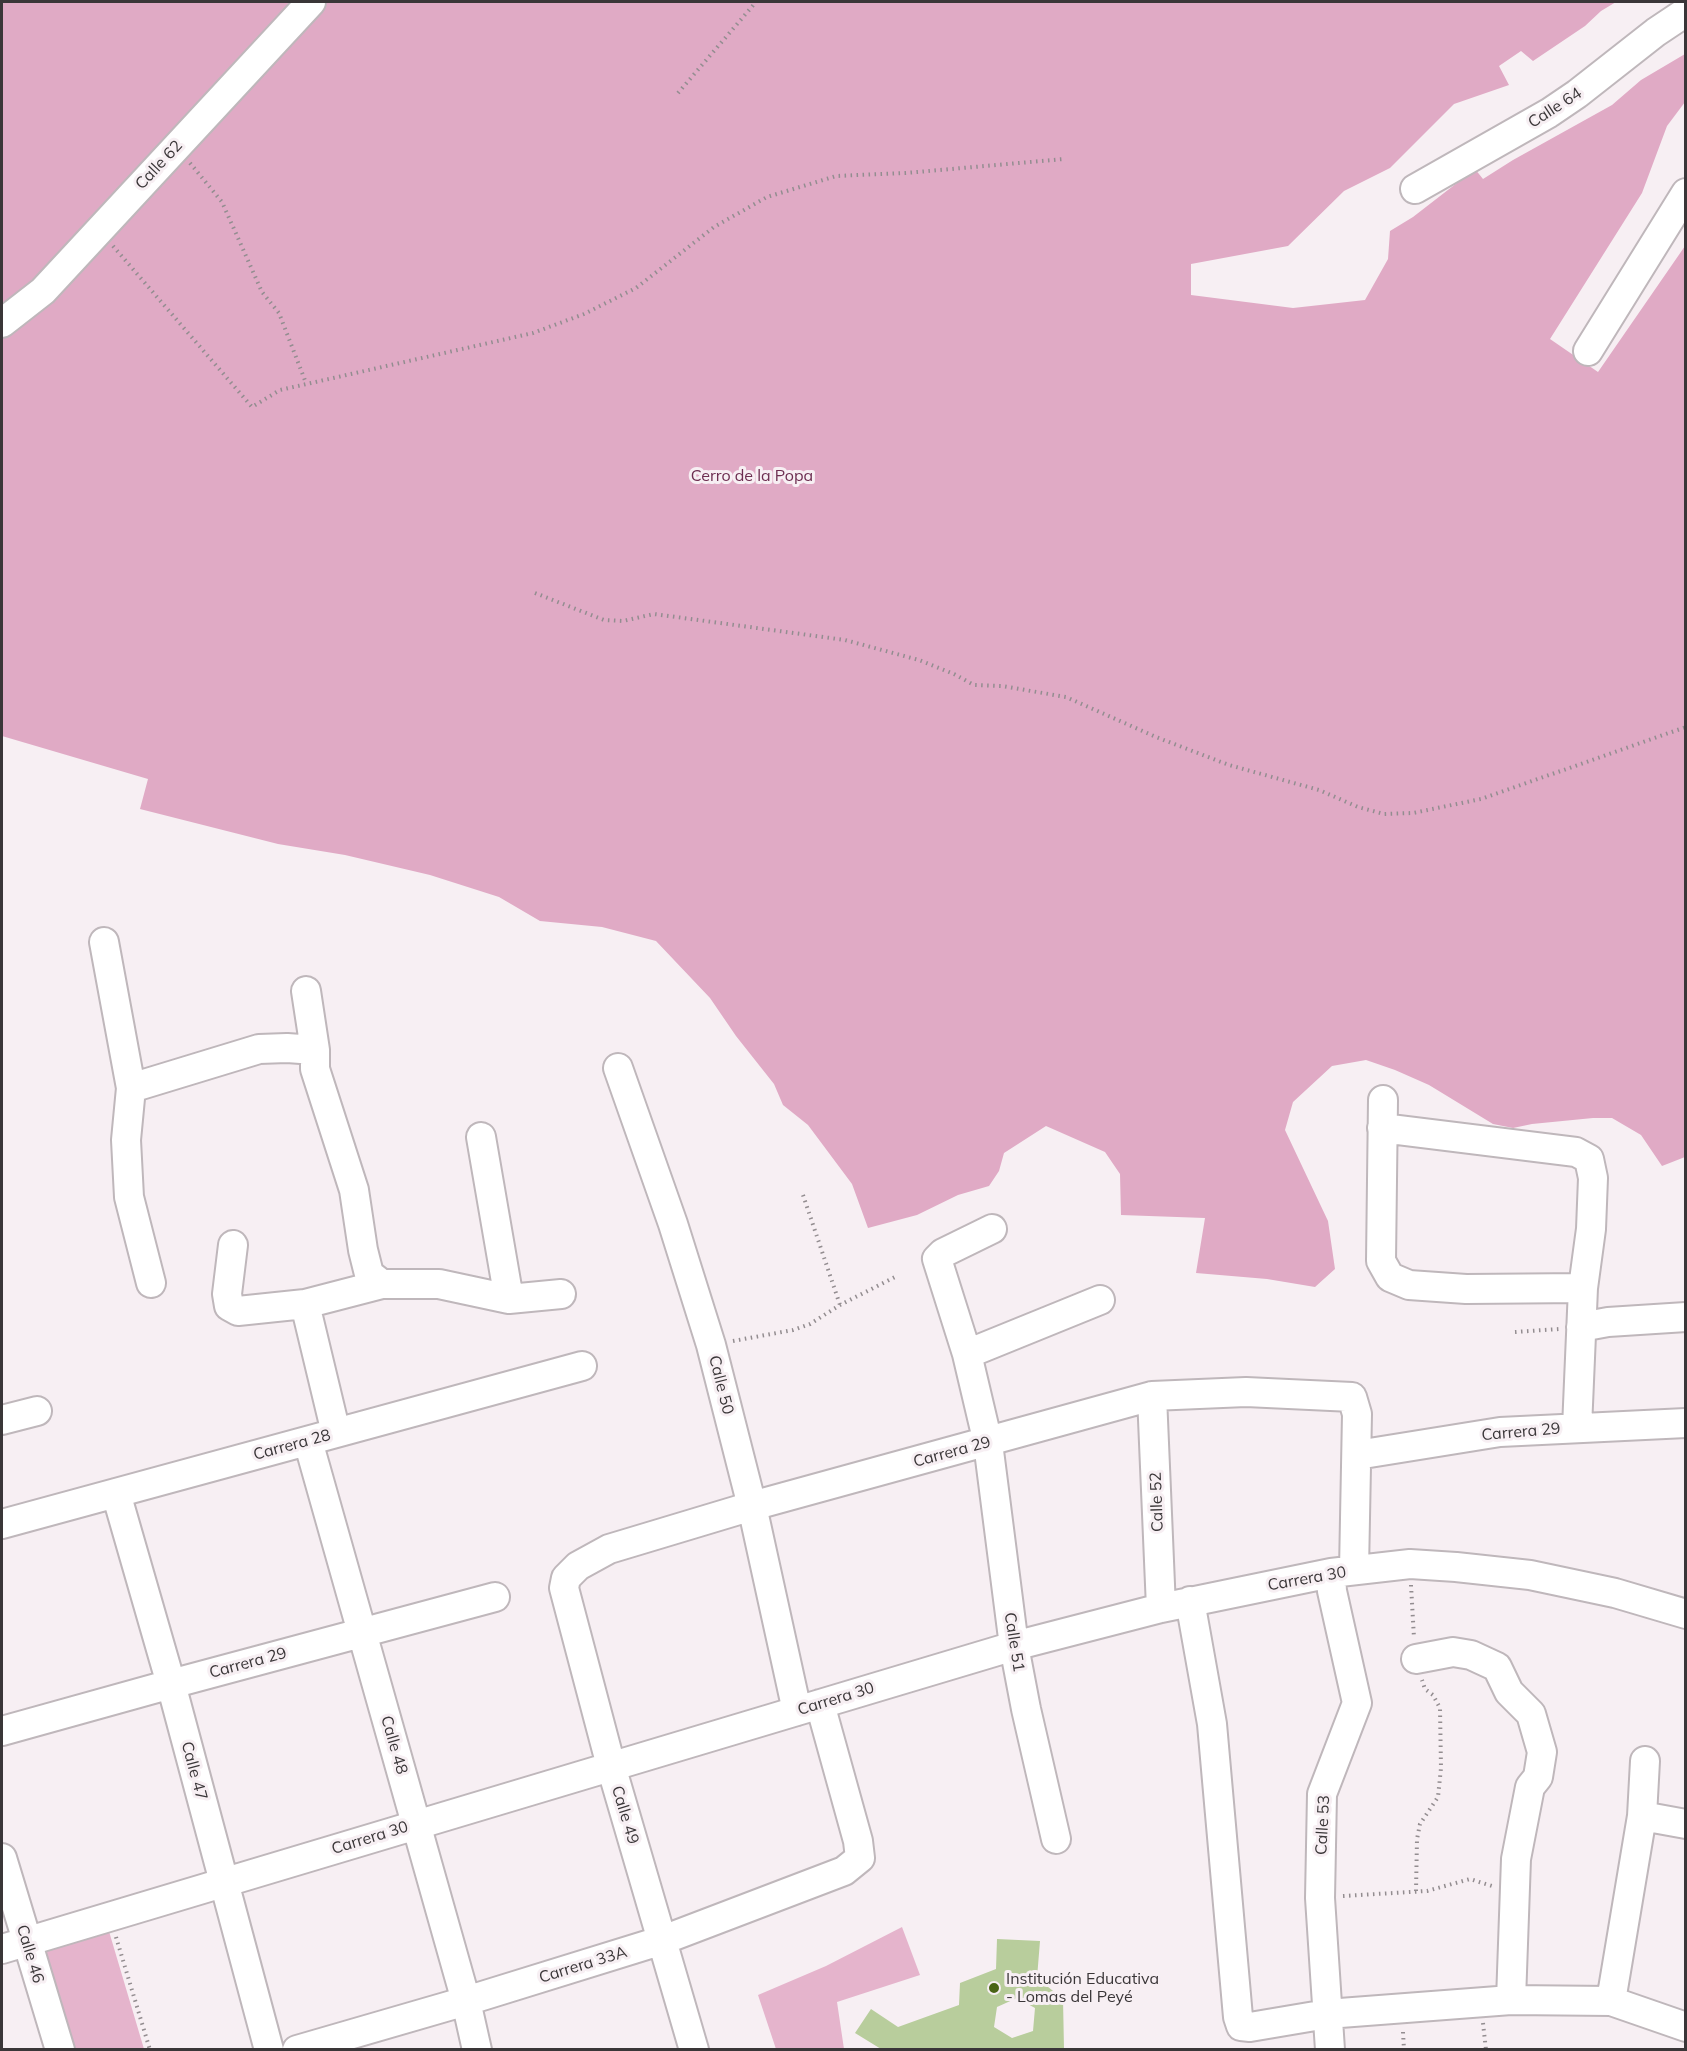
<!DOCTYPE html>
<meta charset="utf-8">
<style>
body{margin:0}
#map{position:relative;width:1687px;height:2051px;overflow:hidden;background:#f7eff3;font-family:Mulish,sans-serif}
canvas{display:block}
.frame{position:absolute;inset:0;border:3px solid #3a3638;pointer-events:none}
</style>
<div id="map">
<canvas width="1687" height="2051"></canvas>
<div class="frame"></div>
</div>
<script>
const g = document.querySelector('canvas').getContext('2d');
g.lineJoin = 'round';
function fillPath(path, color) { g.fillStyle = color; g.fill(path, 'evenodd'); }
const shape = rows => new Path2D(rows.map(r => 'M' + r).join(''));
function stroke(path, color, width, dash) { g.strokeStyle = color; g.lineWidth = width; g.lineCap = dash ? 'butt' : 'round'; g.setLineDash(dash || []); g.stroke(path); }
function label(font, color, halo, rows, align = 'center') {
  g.font = font + ' Mulish,sans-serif'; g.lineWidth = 6; g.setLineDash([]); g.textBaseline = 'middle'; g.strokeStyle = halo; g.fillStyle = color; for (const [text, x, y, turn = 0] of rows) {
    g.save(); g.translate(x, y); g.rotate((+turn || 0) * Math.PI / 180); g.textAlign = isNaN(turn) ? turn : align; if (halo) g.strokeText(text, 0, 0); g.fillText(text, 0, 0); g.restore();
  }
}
fillPath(shape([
 [902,1927,920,1975,837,2002,844,2049,776,2049,758,1995,826,1966],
 [108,1928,144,2049,71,2049,41,1948]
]), '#e5b4cc');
fillPath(shape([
 [2,2,1616,2,1601,11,1585,26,1533,61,1521,51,1499,66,1509,85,1454,104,1390,168,1344,191,1288,246,1191,264,1191,295,1293,308,1365,300,1388,259,1390,231,1413,217,1475,169,1483,179,1513,160,1612,105,1641,80,1685,54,1685,102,1667,126,1642,193,1550,339,1598,372,1685,246,1685,1157,1662,1166,1641,1135,1612,1118,1593,1118,1532,1124,1513,1128,1493,1124,1429,1085,1395,1070,1366,1060,1332,1066,1293,1102,1285,1130,1328,1221,1335,1269,1315,1287,1267,1279,1196,1273,1205,1218,1121,1215,1120,1174,1105,1152,1046,1126,1004,1153,999,1171,989,1186,958,1195,917,1215,868,1228,852,1184,808,1125,783,1105,774,1084,736,1036,710,998,656,941,602,927,540,921,499,897,430,875,345,855,278,844,140,809,148,779,2,736]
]), '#e0aac5');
fillPath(shape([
 [997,1939,1040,1941,1037,1978,1063,1999,1064,2049,881,2049,855,2033,871,2009,898,2027,959,2005,960,1983,996,1969],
 [1017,1998,1035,2008,1033,2031,1012,2038,994,2027,997,2007]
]), '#b8cd9c');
const minor = shape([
 [1415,189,1549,113,1577,94,1656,32,1686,12],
 [2,323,43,291,311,2],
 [1588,351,1686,193],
 [104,942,131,1088,126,1140,129,1197,151,1283],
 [306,991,315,1050,315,1069,354,1190,363,1250,369,1274,382,1284],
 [618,1068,673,1224,711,1345,752,1506,797,1711],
 [131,1088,259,1049,287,1048,315,1050],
 [1383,1100,1381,1261,1390,1277,1409,1285,1466,1289,1583,1288],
 [1382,1128,1576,1152,1589,1159,1593,1178,1591,1229,1583,1288,1577,1428],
 [481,1137,509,1299],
 [992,1229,943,1253,937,1259,967,1354,988,1443,1014,1646,1026,1709,1056,1839],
 [233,1245,227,1294,229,1306,238,1311,305,1304,382,1284,439,1284,509,1299,561,1294],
 [305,1304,336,1433],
 [1581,1327,1608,1322,1686,1317],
 [967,1354,1100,1300],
 [1152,1396,1161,1608],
 [2,1420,37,1411],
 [308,1441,466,2001,477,2050],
 [1357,1455,1500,1432,1686,1423],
 [116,1493,171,1684,269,2050],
 [2,1524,582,1366],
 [1190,1601,1212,1724,1238,2017,1241,2026,1250,2027,1327,2014,1511,2000,1611,2001,1686,2027],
 [1416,1659,1453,1652,1471,1655,1497,1667,1509,1692,1531,1714,1542,1752,1538,1777,1530,1787,1516,1859,1511,2000],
 [2,1731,171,1684,495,1597],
 [1642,1816,1686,1824],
 [2,1858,60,2050],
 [2,1949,1014,1646,1161,1608,1331,1573,1410,1564,1456,1567,1530,1575,1615,1593,1686,1614],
 [1611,2001,1642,1816,1645,1761],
 [297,2050,466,2001,663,1940,844,1871,860,1858,858,1841,820,1704],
 [694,2050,611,1766,564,1588,566,1578,578,1566,609,1549,752,1506,1152,1396,1246,1392,1352,1397,1357,1414,1354,1570],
 [1330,2050,1320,1898,1322,1794,1357,1703,1332,1591,1331,1573]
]);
stroke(minor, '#bfb7bb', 32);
stroke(shape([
 [678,93,756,2],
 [190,163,222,202,262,292,279,313,306,383],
 [113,246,252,407,280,390,533,333,584,314,636,288,714,227,767,197,836,176,906,173,1064,159],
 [535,593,604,620,623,621,654,614,845,640,919,660,954,674,974,685,1002,686,1066,697,1156,737,1229,765,1319,790,1358,807,1384,814,1413,813,1481,799,1686,727],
 [803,1195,840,1305],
 [1515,1332,1559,1329],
 [733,1341,793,1330,810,1324,840,1305,897,1276],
 [1411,1585,1414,1638],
 [1416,1891,1417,1839,1420,1824,1438,1797,1441,1768,1440,1708,1433,1695,1425,1689,1422,1680],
 [1343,1896,1427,1891,1470,1879,1492,1886],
 [116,1937,150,2050],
 [1483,2023,1486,2050],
 [1403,2032,1404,2050]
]), '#938d90', 4, [1.5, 4.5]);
stroke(minor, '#fff', 28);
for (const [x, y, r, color] of [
 [994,1988,6,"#496415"]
]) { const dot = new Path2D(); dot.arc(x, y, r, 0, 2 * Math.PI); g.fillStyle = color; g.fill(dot); stroke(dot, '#f7eff3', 2); }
label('16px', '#3a3638', '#f7eff3', [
 ["Calle 64",1555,108,-33],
 ["Calle 62",159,165,-47],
 ["Calle 50",721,1385,76],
 ["Carrera 29",1521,1432,-5],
 ["Carrera 28",292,1445,-15],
 ["Carrera 29",952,1452,-15],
 ["Calle 52",1157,1502,-92],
 ["Carrera 30",1307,1579,-10],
 ["Calle 51",1014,1642,81],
 ["Carrera 29",248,1663,-15],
 ["Carrera 30",836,1699,-17],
 ["Calle 48",394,1745,74],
 ["Calle 47",194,1771,75],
 ["Calle 49",625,1815,73],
 ["Calle 53",1323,1825,-87],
 ["Carrera 30",370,1838,-17],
 ["Calle 46",30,1954,73],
 ["Carrera 33A",583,1965,-17]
]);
label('16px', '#6d2e51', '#f7eff3', [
 ["Cerro de la Popa",752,476]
]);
label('16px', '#3a3638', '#f7eff3', [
 ["Institución Educativa",1006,1979],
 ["- Lomas del Peyé",1006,1997]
], 'left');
</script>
